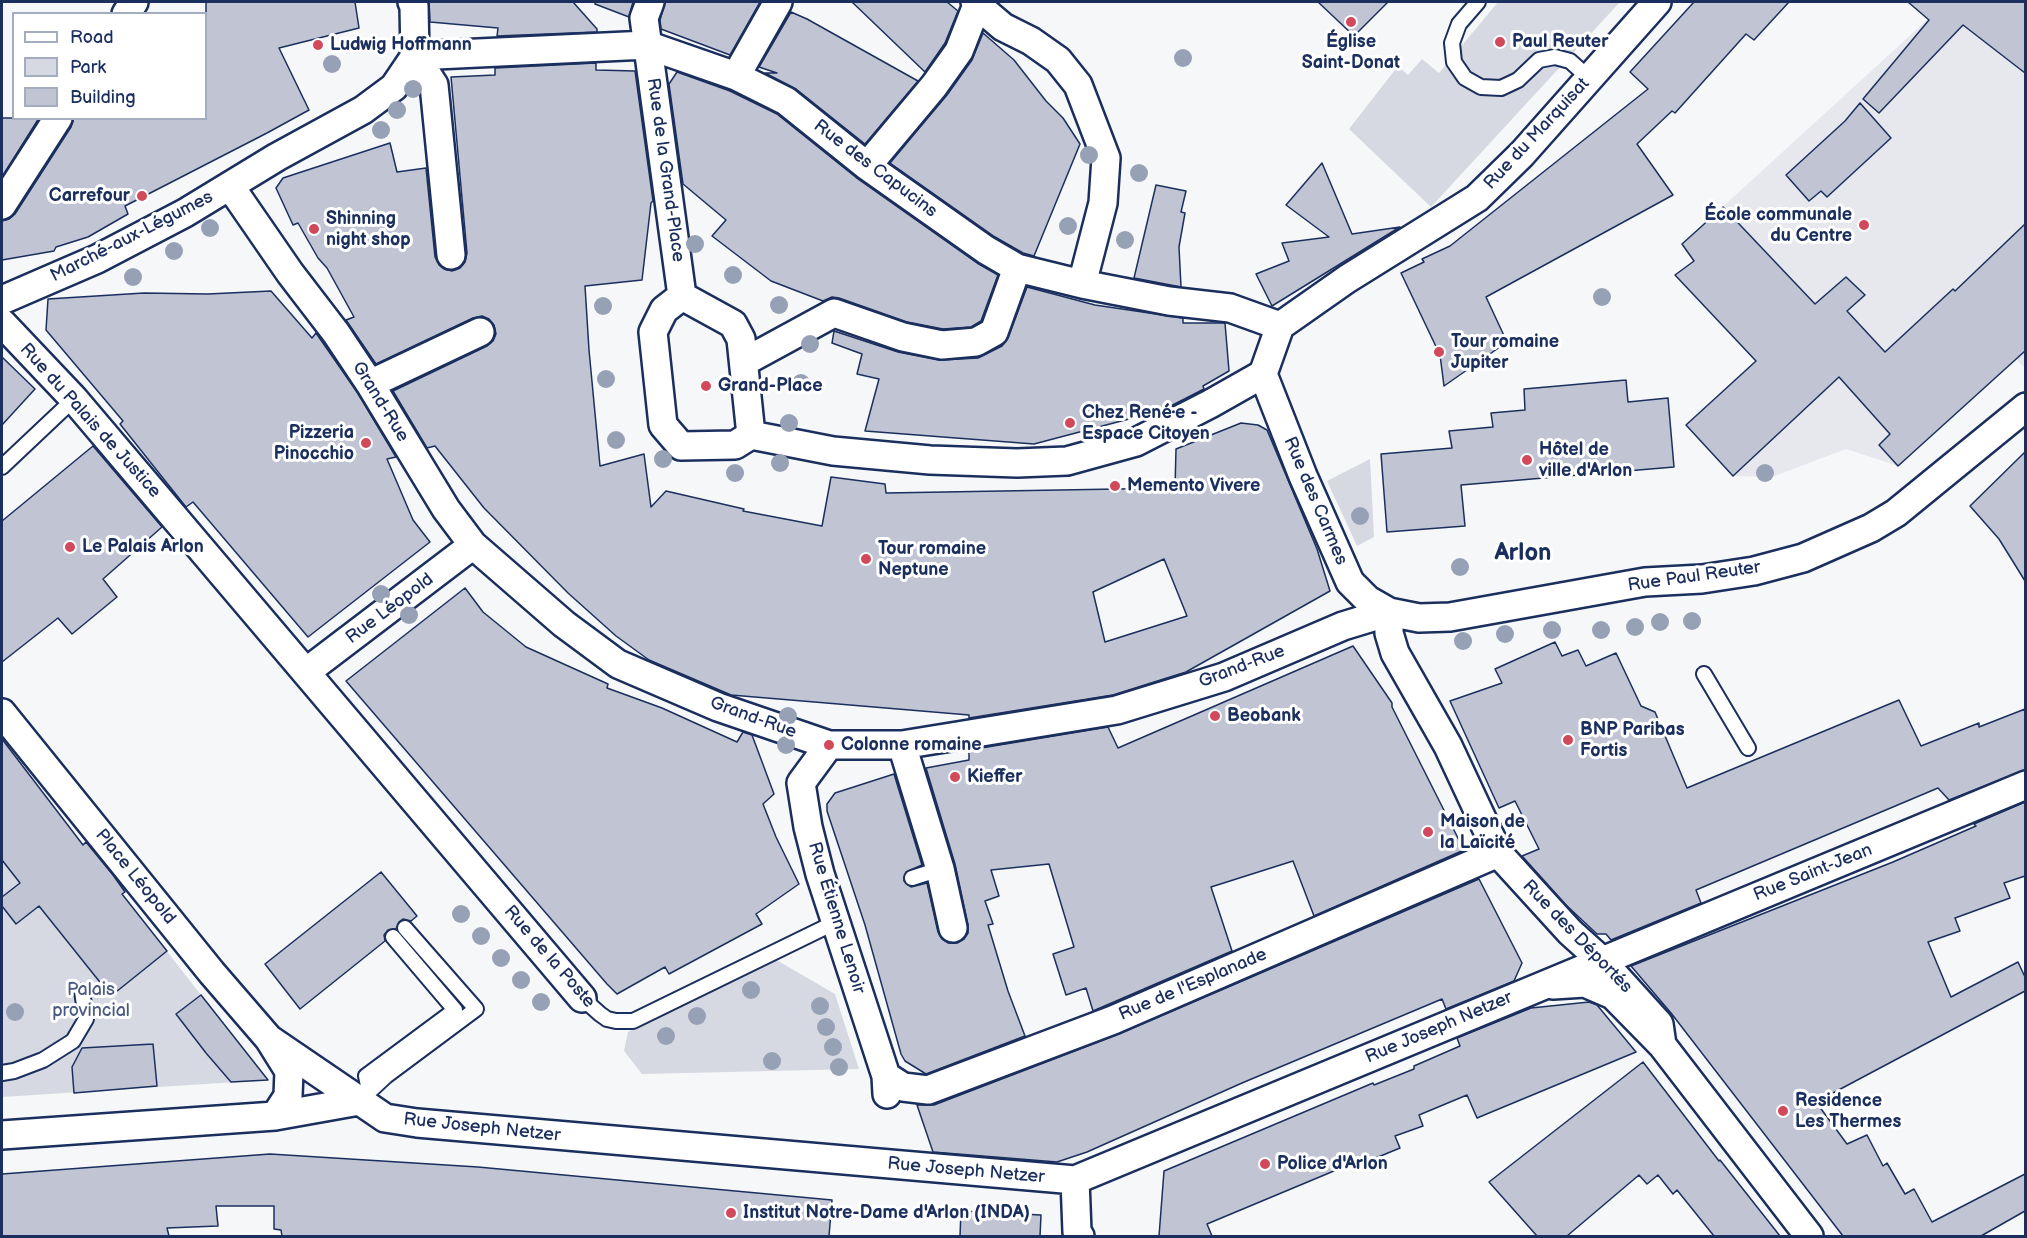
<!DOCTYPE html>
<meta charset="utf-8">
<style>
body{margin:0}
#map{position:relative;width:2027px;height:1238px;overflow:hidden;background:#f6f7f9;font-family:"Balsamiq Sans",sans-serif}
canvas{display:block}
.frame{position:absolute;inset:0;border:3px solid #1b2f5e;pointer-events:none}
.legend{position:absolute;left:12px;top:12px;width:195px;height:108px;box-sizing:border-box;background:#fff;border:2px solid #a4acbf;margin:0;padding:8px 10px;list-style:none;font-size:18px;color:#1b2f5e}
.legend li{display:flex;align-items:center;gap:12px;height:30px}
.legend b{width:30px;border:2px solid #a4acbf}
</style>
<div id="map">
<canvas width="2027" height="1238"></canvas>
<div class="frame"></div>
<ul class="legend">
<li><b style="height:8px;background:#fff"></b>Road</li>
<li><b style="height:16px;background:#d6d9e2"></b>Park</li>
<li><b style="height:16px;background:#c0c4d3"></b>Building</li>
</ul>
</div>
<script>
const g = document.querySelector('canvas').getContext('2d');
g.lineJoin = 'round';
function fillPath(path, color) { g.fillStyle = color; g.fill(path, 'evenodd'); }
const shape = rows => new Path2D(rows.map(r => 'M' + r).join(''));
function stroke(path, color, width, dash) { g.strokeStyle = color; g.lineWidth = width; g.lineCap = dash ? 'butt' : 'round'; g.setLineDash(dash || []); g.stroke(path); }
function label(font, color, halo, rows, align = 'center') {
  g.font = font + ' "Balsamiq Sans",sans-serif'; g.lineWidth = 6; g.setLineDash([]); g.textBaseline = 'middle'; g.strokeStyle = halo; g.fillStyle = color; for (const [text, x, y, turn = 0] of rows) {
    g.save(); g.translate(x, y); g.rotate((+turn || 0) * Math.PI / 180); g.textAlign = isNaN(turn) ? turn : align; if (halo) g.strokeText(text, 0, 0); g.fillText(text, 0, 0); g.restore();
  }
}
fillPath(shape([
 [1940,8,2025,73,2025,368,2015,358,1987,385,1898,466,1846,449,1772,477,1733,476,1699,439,1708,431,1696,417,1756,361,1675,275,1694,261,1682,244]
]), '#e6e8ee');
fillPath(shape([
 [1498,2,1620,2,1431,207,1349,129,1398,66,1408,75,1422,59,1439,73],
 [1370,459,1374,537,1357,546,1327,481],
 [2,741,8,747,82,844,86,842,125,892,122,894,259,1069,257,1078,253,1081,2,1097],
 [773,958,835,994,859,1069,642,1074,624,1051,628,1032]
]), '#d6d9e2');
const building = shape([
 [206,2,355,2,359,28,279,48,309,110,267,133,125,206,128,214,88,237,56,247,54,251,2,260,2,221,9,219,15,214,71,127,74,118,206,118,206,2],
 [429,2,573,2,597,29,597,32,497,36,498,28,430,22,429,2],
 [595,2,633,2,629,17,595,4,595,2],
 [665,2,760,2,730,55,661,29,660,20,665,2],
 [852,2,947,2,958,11,945,43,925,72,852,2],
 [1318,2,1388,2,1354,36,1318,2],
 [1694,2,1789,2,1754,40,1746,34,1675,113,1672,111,1637,144,1673,195,1486,297,1507,342,1444,386,1440,355,1401,273,1424,262,1422,259,1450,246,1648,89,1630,72,1694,2],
 [1908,2,2025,2,2025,73,1963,25,1879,113,1863,99,1929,20,1908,2],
 [791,12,807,19,918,81,865,144,796,89,765,73,777,73,759,67,791,12],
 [983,33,1014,60,1046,101,1063,118,1080,144,1034,256,1023,253,995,237,890,163,947,95,972,60,983,33],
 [596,63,596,70,635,71,653,201,651,203,642,280,585,286,589,350,600,466,644,454,651,507,666,491,744,509,743,511,822,526,831,477,885,484,886,493,1175,488,1176,449,1241,423,1258,425,1267,430,1317,549,1330,591,1186,672,1113,695,969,718,969,715,731,695,649,660,616,636,568,593,484,508,435,446,427,448,393,391,487,346,493,341,496,334,494,325,489,319,482,316,473,318,376,364,346,320,354,317,327,268,318,258,298,223,293,225,276,188,283,178,390,143,397,172,426,168,435,257,439,265,444,269,452,271,460,268,465,262,467,253,451,77,495,75,495,68,596,63],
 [1164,559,1187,616,1105,642,1093,592,1164,559],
 [677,72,730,91,777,114,858,179,977,263,998,275,981,321,971,327,943,329,907,322,839,298,832,297,823,301,771,281,712,236,726,220,683,184,669,84,677,72],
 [1860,103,1891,138,1827,197,1821,191,1809,201,1786,175,1845,121,1860,103],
 [2,118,39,118,2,177,2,118],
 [1322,163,1352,234,1400,227,1272,306,1256,274,1289,261,1282,243,1329,237,1286,205,1322,163],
 [1156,185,1186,191,1181,212,1185,213,1179,247,1181,287,1134,278,1156,185],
 [1723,207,1815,304,1846,277,1865,295,1847,311,1885,352,1953,289,1955,291,2025,224,2025,351,1898,466,1879,445,1890,434,1839,377,1733,476,1686,425,1756,361,1675,275,1694,261,1682,244,1723,207],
 [1027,287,1095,305,1183,318,1183,323,1225,323,1229,371,1203,386,1204,389,1163,410,1034,444,865,431,879,379,857,374,862,354,832,343,834,331,898,352,939,360,978,358,1002,346,1008,338,1027,287],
 [271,291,312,338,316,333,357,392,396,457,387,459,413,520,430,542,308,637,193,502,186,507,120,424,123,421,46,330,48,299,144,293,208,294,271,291],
 [2,357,35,389,2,425,2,357],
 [1626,380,1628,402,1668,398,1674,467,1461,485,1465,526,1387,532,1381,454,1452,448,1449,431,1493,427,1491,413,1525,410,1524,389,1626,380],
 [93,446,162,527,103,579,117,597,72,634,58,618,2,662,2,521,93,446],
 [2025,452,2025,581,1999,539,1970,506,2025,452],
 [465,588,483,612,526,647,608,684,607,688,662,708,737,742,743,732,752,735,774,794,763,804,776,837,799,884,756,914,762,924,669,974,665,967,617,994,607,984,346,681,465,588],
 [1555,642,1562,656,1578,650,1586,666,1616,653,1641,706,1655,712,1687,788,1899,700,1921,746,1979,723,1979,727,2025,709,2025,770,1949,800,1938,788,1696,890,1701,903,1611,940,1606,934,1597,934,1566,905,1522,856,1539,849,1515,801,1499,808,1450,701,1502,683,1495,669,1555,642],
 [1353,646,1392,703,1392,707,1464,850,1314,916,1293,861,1211,887,1232,951,1093,1011,1086,988,1066,995,1053,954,1074,947,1049,864,991,870,999,896,985,901,993,924,988,925,1008,991,1025,1036,926,1074,905,1061,901,1054,865,925,827,811,827,804,835,793,894,774,922,865,906,872,904,881,911,887,927,883,938,932,942,939,948,943,957,943,964,939,968,933,968,925,955,864,926,768,969,760,969,750,1108,727,1118,748,1353,646],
 [2,739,83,845,86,842,113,875,125,892,122,894,167,951,111,996,39,906,16,924,2,906,2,897,20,883,2,860,2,739],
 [2025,802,2025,876,2004,883,2010,898,1955,918,1960,931,1928,942,1951,997,2018,962,2025,977,2025,991,1816,1102,1847,1144,1867,1135,1883,1166,1887,1163,1905,1194,1914,1189,1932,1222,2025,1174,2025,1211,1981,1236,1843,1236,1671,1013,1631,966,1893,862,1976,826,1974,824,2025,802],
 [381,872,417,916,411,921,403,919,399,922,396,929,388,930,384,935,385,941,300,1009,265,964,381,872],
 [1479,879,1522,963,1514,981,1446,1009,1442,999,1242,1083,1087,1152,1057,1162,933,1152,917,1105,934,1105,1119,1034,1479,879],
 [201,995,268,1080,231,1082,206,1053,176,1014,201,995],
 [1589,1002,1597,1005,1636,1052,1477,1118,1467,1095,1419,1115,1423,1126,1395,1136,1400,1148,1366,1162,1365,1158,1207,1224,1212,1236,1159,1236,1164,1171,1373,1083,1374,1085,1414,1069,1414,1066,1460,1046,1457,1038,1531,1008,1589,1002],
 [153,1044,157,1086,74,1093,72,1067,82,1048,153,1044],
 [1643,1062,1719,1161,1720,1160,1780,1236,1714,1236,1677,1190,1673,1194,1658,1175,1647,1184,1639,1175,1567,1236,1537,1236,1489,1182,1643,1062],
 [270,1154,478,1167,832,1200,829,1236,282,1236,281,1230,274,1229,274,1206,216,1206,218,1226,167,1228,169,1236,2,1236,2,1174,270,1154],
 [961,1211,1041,1215,1040,1236,960,1236,961,1211]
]);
fillPath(building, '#c0c4d3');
stroke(building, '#1b2f5e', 1.5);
const lane = shape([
 [1478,2,1459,24,1452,43,1454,62,1465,78,1481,87,1501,88,1518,80,1539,60,1555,57,1570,61,1589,78],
 [2,467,74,399],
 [1704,674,1748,748],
 [912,878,940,869],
 [582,998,600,1014,607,1019,616,1021,633,1021,836,922],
 [2,1073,14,1071,43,1060,73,1041,86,1019,82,991],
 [362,1097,368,1086,366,1076,455,1010,393,937],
 [359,1101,386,1076,476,1009,405,928]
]);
const street = shape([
 [412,2,414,6,415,56,434,85,451,255],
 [650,2,644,18,682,296],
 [977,5,1003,27,1031,41,1058,60,1078,85,1106,158,1103,203,1082,284],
 [126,14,134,2],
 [415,56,647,45,736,76,786,101,867,166,986,250,1017,268,1082,284,1169,301,1230,308,1280,326],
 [736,76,778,2],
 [867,166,934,86,959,51,977,5,975,2],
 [230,186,290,273,336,333,370,384,446,509,473,545,564,624,618,664,718,707,829,745,902,745,1117,710,1224,677,1343,626,1389,612],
 [2,205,58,118],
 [682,296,733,324,741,339,751,435,735,445,681,446,663,425,653,332,664,310,682,296],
 [2,300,97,259,185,213,277,157,363,110,394,87,415,56],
 [2,323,74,399,582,998],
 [1280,326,1347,279,1477,198,1522,154,1657,2],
 [744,362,834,313,903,337,942,345,976,342,994,332,1017,268],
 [1263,374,1303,476,1350,582,1368,600,1389,612,1419,618,1450,617,1645,582,1702,579,1754,571,1803,558,1871,528,1896,513,2026,407],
 [1263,374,1280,326],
 [370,384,480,332],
 [751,435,833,451,930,460,1017,463,1067,461,1136,442,1210,404,1263,374],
 [1389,612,1389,633,1395,653,1448,746,1498,853,1570,932,1601,960,1659,1024,1662,1045],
 [306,672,473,545],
 [2,713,212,973,269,1039,289,1071,288,1096,275,1116],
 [829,745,801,783,808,827,820,874,886,1076,887,1094],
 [902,745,940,869,953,928],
 [1553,985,1585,983,1613,995,1662,1045,1809,1236],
 [269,1039,385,1118,417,1123,1075,1180,2026,785],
 [886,1076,903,1087,928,1090,1113,1020,1498,853],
 [2,1135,275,1116,359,1101],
 [1075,1180,1077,1232,1080,1236]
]);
stroke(lane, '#1b2f5e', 18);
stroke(street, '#1b2f5e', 32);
stroke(lane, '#fff', 14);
stroke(street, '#fff', 27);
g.fillStyle = '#97a1b6';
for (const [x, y] of [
 [1183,58],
 [332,64],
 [413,89],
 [397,110],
 [381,130],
 [1089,155],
 [1139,173],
 [1068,226],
 [210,228],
 [1125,240],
 [695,244],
 [174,251],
 [733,275],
 [133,277],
 [1602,297],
 [779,305],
 [603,306],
 [810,344],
 [606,379],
 [801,383],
 [789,423],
 [616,440],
 [663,459],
 [780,463],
 [735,473],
 [1765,473],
 [1360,516],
 [1460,567],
 [381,594],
 [409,615],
 [1692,621],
 [1660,622],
 [1635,627],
 [1552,630],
 [1601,630],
 [1505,634],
 [1463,641],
 [788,716],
 [786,745],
 [461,914],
 [481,936],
 [501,958],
 [521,980],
 [751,990],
 [541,1002],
 [820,1006],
 [15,1012],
 [697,1016],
 [826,1027],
 [666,1036],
 [833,1047],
 [772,1061],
 [839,1067]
]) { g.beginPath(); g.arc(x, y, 9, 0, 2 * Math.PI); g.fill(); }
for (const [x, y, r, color] of [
 [1351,22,6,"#d1495b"],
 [1500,42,6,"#d1495b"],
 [318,45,6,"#d1495b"],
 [142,196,6,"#d1495b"],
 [1864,225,6,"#d1495b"],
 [314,229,6,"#d1495b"],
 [1439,352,6,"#d1495b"],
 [706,386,6,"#d1495b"],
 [1070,423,6,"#d1495b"],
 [366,443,6,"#d1495b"],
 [1527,460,6,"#d1495b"],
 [1115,486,6,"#d1495b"],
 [70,547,6,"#d1495b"],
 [866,559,6,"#d1495b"],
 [1215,716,6,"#d1495b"],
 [1568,740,6,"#d1495b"],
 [829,745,6,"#d1495b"],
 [955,777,6,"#d1495b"],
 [1428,832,6,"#d1495b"],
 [1783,1111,6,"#d1495b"],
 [1265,1164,6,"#d1495b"],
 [731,1213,6,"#d1495b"]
]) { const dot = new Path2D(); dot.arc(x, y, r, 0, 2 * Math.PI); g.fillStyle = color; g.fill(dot); stroke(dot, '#fff', 2); }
label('bold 18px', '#1b2f5e', '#fff', [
 ["Église",1351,42,"center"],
 ["Saint-Donat",1351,63,"center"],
 ["Paul Reuter",1512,42],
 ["Ludwig Hoffmann",330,45],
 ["Carrefour",130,196,"right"],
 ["École communale",1852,215,"right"],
 ["du Centre",1852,236,"right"],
 ["Shinning",326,219],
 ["night shop",326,240],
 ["Tour romaine",1451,342],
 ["Jupiter",1451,363],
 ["Grand-Place",718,386],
 ["Chez René·e -",1082,413],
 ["Espace Citoyen",1082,434],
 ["Pizzeria",354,433,"right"],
 ["Pinocchio",354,454,"right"],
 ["Hôtel de",1539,450],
 ["ville d'Arlon",1539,471],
 ["Memento Vivere",1127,486],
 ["Le Palais Arlon",82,547],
 ["Tour romaine",878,549],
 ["Neptune",878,570],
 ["Beobank",1227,716],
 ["BNP Paribas",1580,730],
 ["Fortis",1580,751],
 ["Colonne romaine",841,745],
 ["Kieffer",967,777],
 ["Maison de",1440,822],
 ["la Laïcité",1440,843],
 ["Residence",1795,1101],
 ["Les Thermes",1795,1122],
 ["Police d'Arlon",1277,1164],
 ["Institut Notre-Dame d'Arlon (INDA)",743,1213]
], 'left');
label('18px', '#1b2f5e', '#fff', [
 ["Rue du Marquisat",1537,134,-47],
 ["Rue des Capucins",875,169,37],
 ["Rue de la Grand-Place",665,170,82],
 ["Marché-aux-Légumes",132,237,-27],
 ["Grand-Rue",380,402,58],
 ["Rue du Palais de Justice",90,421,48],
 ["Rue des Carmes",1315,501,67],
 ["Rue Paul Reuter",1694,577,-8],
 ["Rue Léopold",390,609,-37],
 ["Grand-Rue",1242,667,-21],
 ["Grand-Rue",753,718,20],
 ["Rue Saint-Jean",1813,873,-22],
 ["Place Léopold",135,877,51],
 ["Rue Étienne Lenoir",836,918,73],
 ["Rue des Déportés",1577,937,46],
 ["Rue de la Poste",549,957,49],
 ["Rue de l'Esplanade",1193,985,-23],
 ["Rue Joseph Netzer",1439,1028,-23],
 ["Rue Joseph Netzer",482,1128,6],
 ["Rue Joseph Netzer",966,1171,5]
]);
label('18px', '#4a5a7f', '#fff', [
 ["Palais",91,990],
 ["provincial",91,1011]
]);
label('bold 24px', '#1b2f5e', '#fff', [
 ["Arlon",1523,554]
]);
</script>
